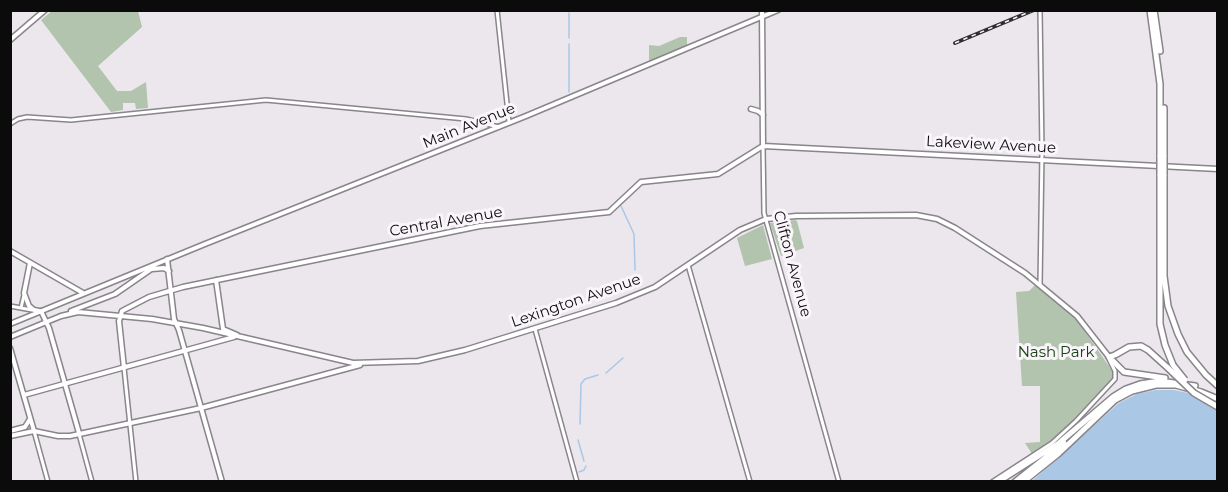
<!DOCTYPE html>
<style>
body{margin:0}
#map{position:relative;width:1228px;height:492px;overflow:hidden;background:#ebe7ed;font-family:Montserrat,sans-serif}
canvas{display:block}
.frame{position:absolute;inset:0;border:12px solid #0c0b0c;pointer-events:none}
</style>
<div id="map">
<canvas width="1228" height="492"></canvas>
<div class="frame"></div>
</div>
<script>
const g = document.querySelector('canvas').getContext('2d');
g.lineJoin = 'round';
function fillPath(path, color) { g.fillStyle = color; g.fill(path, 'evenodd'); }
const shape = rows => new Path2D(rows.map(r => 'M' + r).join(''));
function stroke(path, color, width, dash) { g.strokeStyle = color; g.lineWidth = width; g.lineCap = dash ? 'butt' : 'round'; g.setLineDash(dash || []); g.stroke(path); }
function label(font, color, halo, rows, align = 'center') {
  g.font = font + ' Montserrat,sans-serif'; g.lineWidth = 6; g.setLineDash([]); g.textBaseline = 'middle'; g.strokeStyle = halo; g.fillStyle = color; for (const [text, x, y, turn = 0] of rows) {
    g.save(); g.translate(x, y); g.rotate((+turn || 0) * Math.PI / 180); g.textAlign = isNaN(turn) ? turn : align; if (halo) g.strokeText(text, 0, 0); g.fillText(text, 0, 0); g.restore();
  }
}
fillPath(shape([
 [52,11,138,11,142,27,98,66,117,91,131,91,146,82,148,108,136,109,135,103,123,103,123,110,111,112,41,20],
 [680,37,687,37,687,48,649,64,649,45,659,46],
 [795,220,797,221,804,248,781,256,770,223],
 [763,225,772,259,745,266,737,238],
 [1035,285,1075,317,1113,372,1113,378,1066,428,1051,442,1032,454,1025,443,1040,442,1040,386,1022,386,1016,292,1029,291]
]), '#b2c4ae');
fillPath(shape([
 [1156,390,1174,390,1188,393,1217,411,1217,481,1032,481,1119,403,1137,394]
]), '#aac7e6');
stroke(shape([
 [569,13,569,38],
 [569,44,569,92],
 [621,206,634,234,635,270],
 [606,373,623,358],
 [580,424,581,384,585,379,598,375],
 [578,440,584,461],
 [579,472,584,470,586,466]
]), '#aac7e6', 1.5);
const minor = shape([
 [497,10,509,122],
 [1040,10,1042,152,1040,285],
 [10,124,18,119,27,117,71,120,266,100,466,119,499,127],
 [763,146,764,213,839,482],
 [688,265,750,482],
 [10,306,32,310],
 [21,308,24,295],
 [535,329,577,482],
 [124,368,136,482],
 [34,431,48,482],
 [79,434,92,482],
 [992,482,1052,443,1076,421,1115,379,1115,371,1109,359]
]);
const major = shape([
 [762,10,763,146],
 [10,40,45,10],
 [751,109,758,111,763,115],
 [763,146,1218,169],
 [10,251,83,293],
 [167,259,174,319,179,330,222,482],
 [30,263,24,293,29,306,34,310,39,311],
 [152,269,164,268,169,271],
 [216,280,223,329,237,335],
 [41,311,49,328,79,433],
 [71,311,115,294,154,267],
 [61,316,78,312,152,319,203,328,353,363,418,361,465,350,616,303,655,287,740,230,766,219,796,216,916,215,937,219,955,228,1025,273,1077,316,1109,357],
 [10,324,205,244,526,116,778,10],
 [10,337,61,316],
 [10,348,34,431],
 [124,368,119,321,122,311,149,297,183,287,480,226,609,212,641,182,718,174,763,146],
 [24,395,234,337],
 [10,431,25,427,30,419],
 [10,436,34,431,58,436,70,436,201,408,360,365]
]);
const highway = shape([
 [1150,10,1160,84,1160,157],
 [1154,10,1160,51],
 [1164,108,1164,157],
 [1160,174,1160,324,1165,345,1173,365],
 [1164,175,1164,276,1168,306,1178,334,1187,352,1206,375,1218,386],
 [1165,378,1124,372,1109,357,1115,355,1129,347,1141,346,1148,350,1168,368],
 [998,482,1059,443,1113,397,1126,389,1140,384,1160,381,1195,386],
 [1015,482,1064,443],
 [1023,482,1058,454,1115,400,1132,391,1156,385,1176,385,1201,392,1218,399]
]);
stroke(minor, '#89858a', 6);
stroke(major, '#89858a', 7);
stroke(highway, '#89858a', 8);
stroke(minor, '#fff', 3);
stroke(major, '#fff', 4);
stroke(highway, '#fff', 5);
const rail = shape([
 [955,43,1034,10]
]);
stroke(rail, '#302e30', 4);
stroke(rail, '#f9f5fa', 1.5, [4.5]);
const highwayBridge = shape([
 [1160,157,1160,174],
 [1164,157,1164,175],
 [1173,365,1185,380],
 [1168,368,1194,393,1218,407]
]);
stroke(highwayBridge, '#89858a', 8, []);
stroke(highwayBridge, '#fff', 5);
label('15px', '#0c0b0c', '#f9f5fa', [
 ["Main Avenue",469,126,-22],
 ["Lakeview Avenue",991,145,3],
 ["Central Avenue",446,222,-10],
 ["Clifton Avenue",792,264,75],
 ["Lexington Avenue",576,301,-19]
]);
label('15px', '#194013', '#f9f5fa', [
 ["Nash Park",1056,353]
]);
</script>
